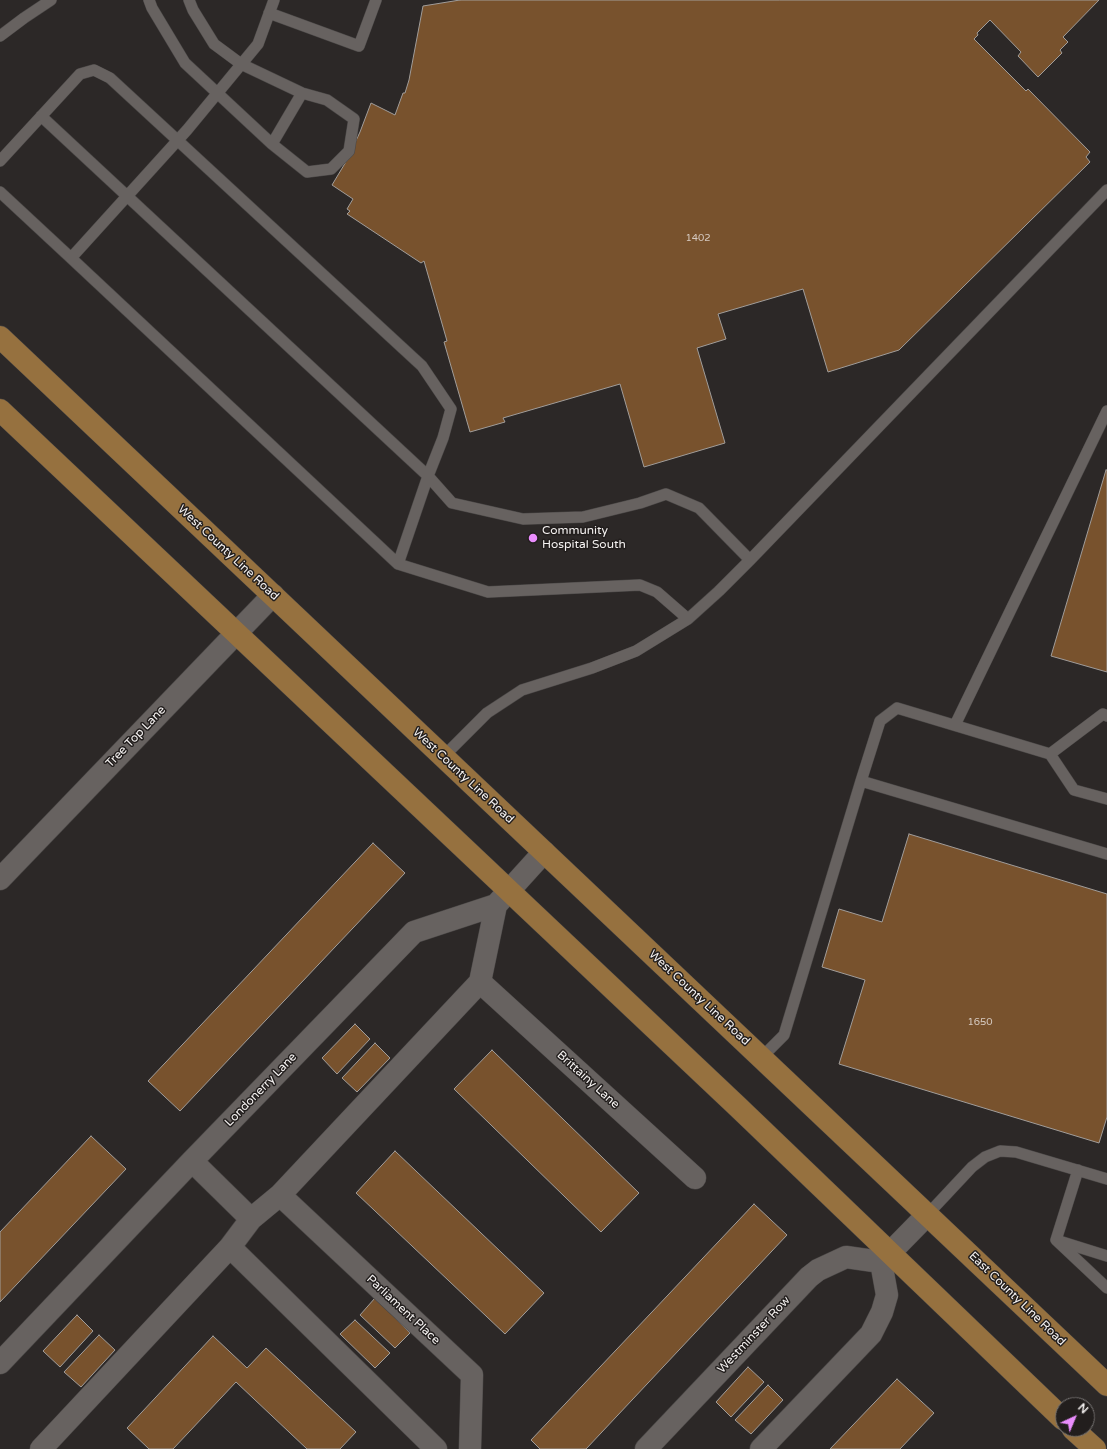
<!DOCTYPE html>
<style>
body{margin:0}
#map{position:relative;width:1107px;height:1449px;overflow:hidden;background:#2c2827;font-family:"Varela Round",sans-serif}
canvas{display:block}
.north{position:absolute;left:1055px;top:1397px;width:40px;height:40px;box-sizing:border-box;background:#221e1d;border:1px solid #767372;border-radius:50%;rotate:44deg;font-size:11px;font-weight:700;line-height:16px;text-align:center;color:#f5f2f1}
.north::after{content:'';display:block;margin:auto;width:14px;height:18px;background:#ea8dfd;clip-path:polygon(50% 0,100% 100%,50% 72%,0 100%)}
</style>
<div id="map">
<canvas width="1107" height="1449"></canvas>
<div class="north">N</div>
</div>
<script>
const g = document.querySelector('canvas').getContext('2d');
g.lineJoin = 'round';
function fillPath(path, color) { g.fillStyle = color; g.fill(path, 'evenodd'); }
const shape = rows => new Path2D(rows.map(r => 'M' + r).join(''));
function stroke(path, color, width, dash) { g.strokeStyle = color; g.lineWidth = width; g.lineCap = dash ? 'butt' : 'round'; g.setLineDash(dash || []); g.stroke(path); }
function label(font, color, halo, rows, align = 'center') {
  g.font = font + ' "Varela Round",sans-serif'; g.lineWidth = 3; g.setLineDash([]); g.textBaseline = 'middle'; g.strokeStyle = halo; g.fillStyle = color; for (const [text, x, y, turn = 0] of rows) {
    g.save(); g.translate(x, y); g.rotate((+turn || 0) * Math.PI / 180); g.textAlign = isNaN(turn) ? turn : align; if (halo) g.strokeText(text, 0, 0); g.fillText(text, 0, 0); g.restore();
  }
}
const building = shape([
 [460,0,1099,0,1063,37,1068,42,1060,50,1062,53,1038,77,1018,56,1021,52,990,20,977,33,978,35,974,39,1026,91,1028,89,1090,152,1086,157,1090,162,899,350,828,372,803,289,718,314,726,339,697,348,725,443,644,467,620,384,503,418,505,422,470,432,444,342,447,341,424,261,421,263,347,214,350,211,347,209,353,199,332,185,347,160,360,132,371,103,395,115,403,93,405,93,409,80,423,6,460,0],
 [1106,470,1107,470,1107,672,1051,656,1106,470],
 [909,834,1107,894,1107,1117,1099,1143,839,1064,865,980,822,967,839,909,882,922,909,834],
 [373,843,405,873,180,1111,148,1081,373,843],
 [355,1024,370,1039,337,1074,322,1058,355,1024],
 [375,1043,390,1058,357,1092,342,1078,375,1043],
 [492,1050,639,1193,601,1232,454,1089,492,1050],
 [91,1136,126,1169,0,1302,0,1232,91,1136],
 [395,1151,544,1293,505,1334,356,1193,395,1151],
 [754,1204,787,1235,586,1449,540,1449,531,1440,754,1204],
 [375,1298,410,1333,395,1348,360,1315,375,1298],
 [77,1315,93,1331,60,1367,43,1351,77,1315],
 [355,1320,390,1353,375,1368,340,1334,355,1320],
 [99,1335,115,1350,81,1387,64,1372,99,1335],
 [213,1336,247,1368,266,1348,356,1432,340,1449,307,1449,236,1382,173,1449,149,1449,127,1428,213,1336],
 [748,1367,764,1382,731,1417,716,1402,748,1367],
 [897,1379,934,1413,900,1449,830,1449,897,1379],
 [768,1385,783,1400,751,1434,735,1420,768,1385]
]);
fillPath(building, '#78522d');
stroke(building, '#a19d9a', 1);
const service = shape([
 [149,0,152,8,185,63,272,144,307,172,331,169,349,151,354,119,327,100,302,93,241,64,214,44,193,10,189,0],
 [274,0,258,44,187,130,71,258,398,564,488,592,640,585,657,592,688,619],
 [269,13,359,46,376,0],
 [0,36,24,18,51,0],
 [41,116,428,476,398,564],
 [272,144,302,93],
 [0,161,80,74,94,70,110,78,422,366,451,409,443,438,428,476,452,503,523,519,583,517,640,503,666,494,699,508,750,560],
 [0,192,71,258],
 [955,725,1107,411],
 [1050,754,1103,714,1107,716],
 [443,757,487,713,522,690,592,668,636,651,688,619,719,591,750,560,1107,190],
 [861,781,880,721,897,708,1050,754,1074,790,1107,799],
 [762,1057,784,1035,861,781,1107,854],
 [1078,1170,1056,1240,1107,1288],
 [928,1214,972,1167,985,1157,1000,1151,1016,1152,1107,1179],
 [1059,1241,1107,1256]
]);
const minor = shape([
 [0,879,273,595],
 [480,982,695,1178],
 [192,1161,251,1219],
 [280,1195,472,1375,470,1449],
 [230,1247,436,1449],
 [881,1262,928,1214],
 [0,1363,192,1161,414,932,496,905,544,852],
 [41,1449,230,1247,251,1219,280,1195,480,982,496,905],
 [646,1449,809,1277,818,1270,846,1257,881,1262],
 [761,1449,871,1334,882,1312,887,1295,881,1262]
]);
const primary = shape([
 [0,337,1107,1385],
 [0,410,738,1107,1063,1419],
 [1073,1429,1095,1449]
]);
stroke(service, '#4a4746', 12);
stroke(minor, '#4a4746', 23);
stroke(primary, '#4a4746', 23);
stroke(service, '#676260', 11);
stroke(minor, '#676260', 22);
stroke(primary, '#96713f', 22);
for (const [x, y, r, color] of [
 [533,538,5,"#ea8dfd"]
]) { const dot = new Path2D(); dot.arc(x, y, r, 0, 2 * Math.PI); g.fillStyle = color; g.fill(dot); stroke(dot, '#221e1d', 1.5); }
label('10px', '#d6cac0', null, [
 ["1402",698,238],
 ["1650",980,1022]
]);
label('12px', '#f5f2f1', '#221e1d', [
 ["Community",542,531],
 ["Hospital South",542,545]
], 'left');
label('12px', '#f5f2f1', '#221e1d', [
 ["West County Line Road",228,553,43],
 ["Tree Top Lane",136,737,-46],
 ["West County Line Road",463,776,43],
 ["West County Line Road",699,998,43],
 ["Brittainy Lane",588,1080,42],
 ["Londonerry Lane",261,1090,-46],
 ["East County Line Road",1017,1299,44],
 ["Parliament Place",403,1310,43],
 ["Westminster Row",754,1335,-47]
]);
</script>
